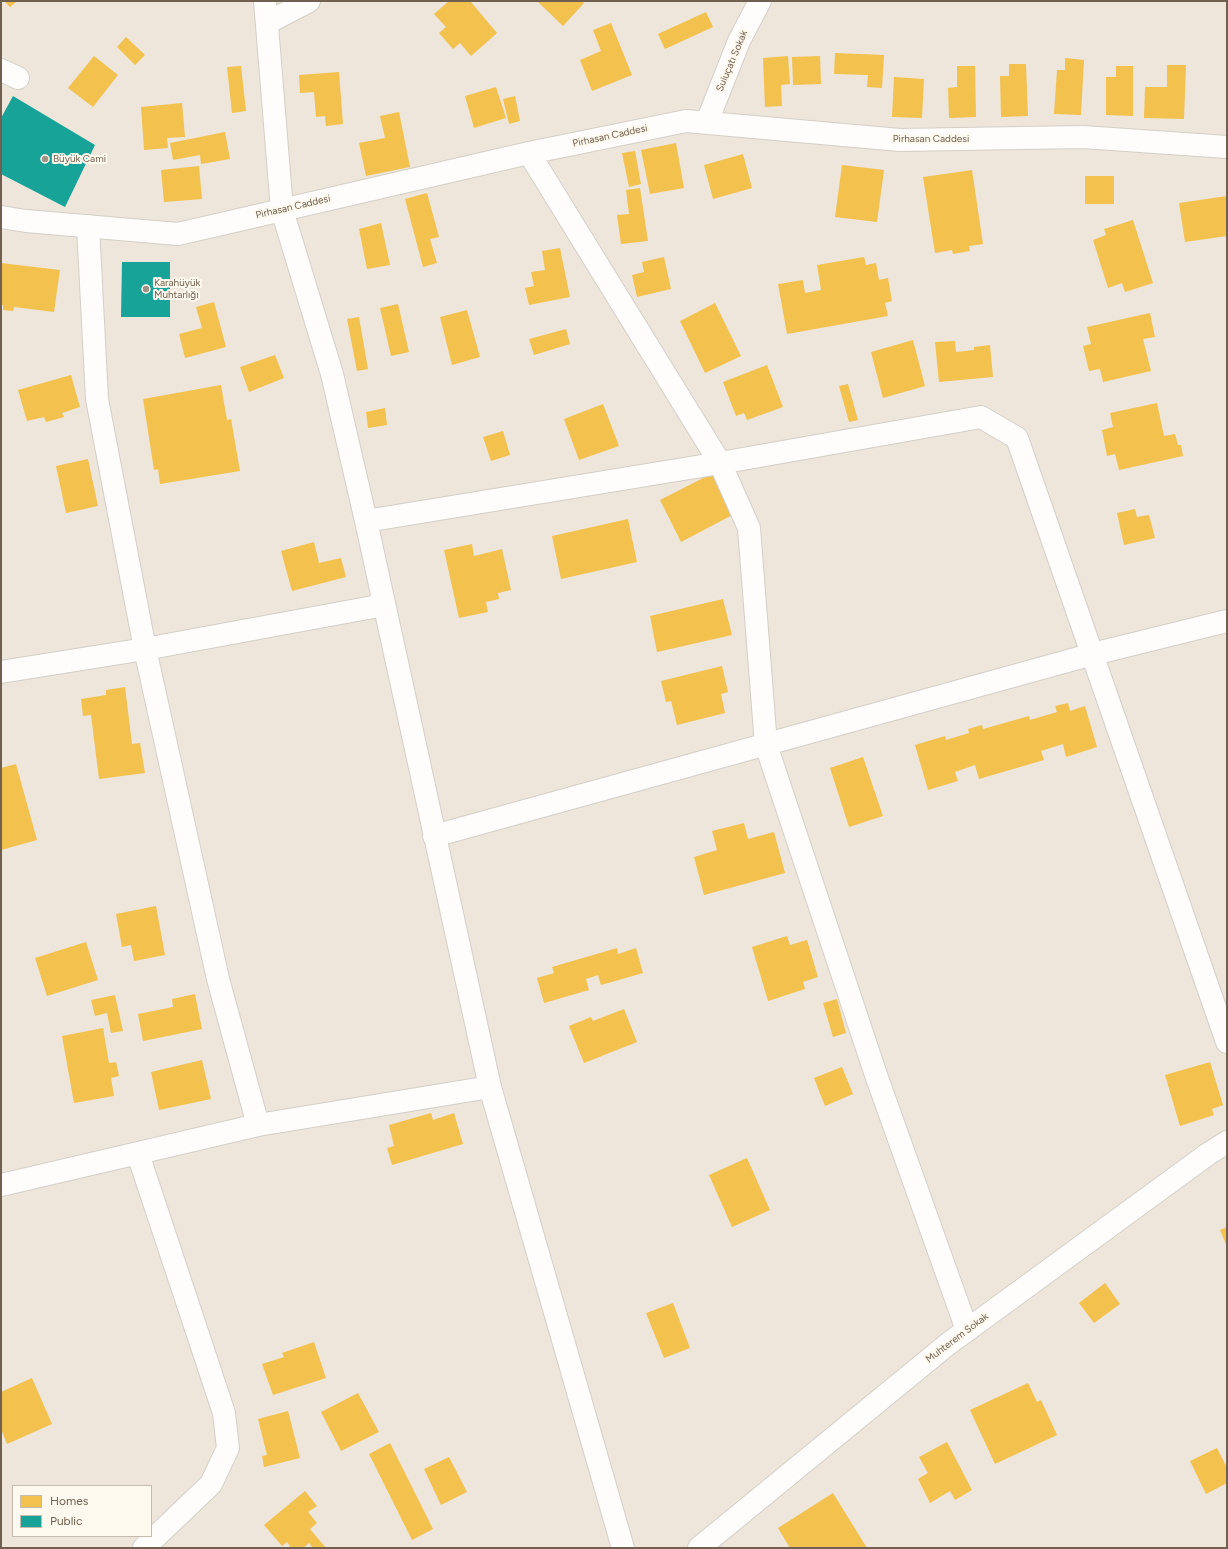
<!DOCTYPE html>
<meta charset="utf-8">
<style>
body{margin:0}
#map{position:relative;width:1228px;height:1549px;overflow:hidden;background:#f6f3ec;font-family:Figtree,sans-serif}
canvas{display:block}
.frame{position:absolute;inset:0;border:2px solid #715f4f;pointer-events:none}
.legend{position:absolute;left:12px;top:1485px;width:140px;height:52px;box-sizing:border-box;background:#fdf9ee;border:1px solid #c5bbae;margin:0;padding:5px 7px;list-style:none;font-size:12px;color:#715f4f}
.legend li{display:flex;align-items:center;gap:8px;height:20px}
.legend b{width:20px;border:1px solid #c5bbae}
</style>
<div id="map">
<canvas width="1228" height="1549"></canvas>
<div class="frame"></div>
<ul class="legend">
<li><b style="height:11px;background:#f2c14e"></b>Homes</li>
<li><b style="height:11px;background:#17a398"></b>Public</li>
</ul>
</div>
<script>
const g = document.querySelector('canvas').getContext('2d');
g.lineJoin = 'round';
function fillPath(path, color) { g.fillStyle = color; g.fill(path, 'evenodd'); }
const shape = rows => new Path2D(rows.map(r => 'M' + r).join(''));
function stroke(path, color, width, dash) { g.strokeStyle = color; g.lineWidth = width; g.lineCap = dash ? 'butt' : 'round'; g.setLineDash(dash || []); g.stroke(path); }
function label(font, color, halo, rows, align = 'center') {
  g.font = font + ' Figtree,sans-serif'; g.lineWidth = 4; g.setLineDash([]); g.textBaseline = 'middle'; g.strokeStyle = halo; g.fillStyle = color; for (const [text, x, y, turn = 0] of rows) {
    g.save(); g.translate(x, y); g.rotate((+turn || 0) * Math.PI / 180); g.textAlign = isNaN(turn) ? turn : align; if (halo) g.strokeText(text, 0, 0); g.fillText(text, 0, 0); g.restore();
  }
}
fillPath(shape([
 [1,1,1227,1,1227,1548,1,1548],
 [13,1486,151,1486,151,1536,13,1536]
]), '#eee6db');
fillPath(shape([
 [4,1,17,1,10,7],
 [449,1,470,1,497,33,471,56,460,43,453,49,439,33,446,27,434,14],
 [537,1,581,1,584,3,563,26],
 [706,12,713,27,665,49,658,34],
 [611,23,632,75,592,91,580,60,601,51,593,30],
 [126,37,145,55,135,65,117,47],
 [835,53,884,55,882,88,867,87,868,75,834,74],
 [94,56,118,75,93,107,68,88],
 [788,56,790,84,781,85,782,106,765,107,763,58],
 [820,56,821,84,793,85,792,57],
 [1065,58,1084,60,1081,115,1054,114,1057,70,1065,70],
 [1009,64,1026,64,1028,116,1001,117,1000,76,1009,76],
 [1167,65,1186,65,1184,119,1144,118,1145,87,1167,87],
 [241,66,246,111,232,113,227,67],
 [957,66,975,66,976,117,949,118,948,88,957,87],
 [1116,66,1133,66,1133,116,1106,115,1106,77,1116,77],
 [339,72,343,124,326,126,325,116,316,117,314,92,300,93,299,75],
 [894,77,924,79,922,118,892,117],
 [496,87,506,118,474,128,465,96],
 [515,96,520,121,509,124,503,99],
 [182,103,185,137,167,138,168,148,144,150,141,107],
 [399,112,410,167,366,176,359,143,385,138,380,116],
 [225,132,230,159,201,164,200,155,173,160,170,143],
 [676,143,684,188,650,194,641,150],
 [635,151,641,184,629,187,622,153],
 [743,154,752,188,713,199,704,165],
 [842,165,884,170,877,222,835,217],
 [199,166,202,199,164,202,161,170],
 [972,170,983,244,969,246,970,251,953,254,952,250,935,253,923,177],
 [1085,176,1114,176,1114,204,1085,204],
 [640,188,648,241,621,244,617,215,629,214,626,190],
 [427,193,439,237,430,239,437,263,423,267,405,199],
 [1227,196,1227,236,1185,242,1179,203],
 [1133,220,1153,283,1125,292,1122,283,1108,288,1093,240,1106,235,1104,229],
 [381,223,390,265,367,269,359,229],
 [560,248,570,297,529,305,525,288,534,286,531,272,545,270,542,251],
 [664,257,671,289,637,297,632,275,644,272,642,262],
 [864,257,866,265,876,263,879,280,888,278,892,301,885,303,888,316,787,334,778,284,803,280,805,293,821,290,817,265],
 [1,263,60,270,54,312,14,307,13,311,3,310,3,305,1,305],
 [214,302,226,347,185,358,179,334,202,328,196,307],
 [715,303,741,356,705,373,680,321],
 [398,304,409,352,391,356,380,308],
 [467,310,480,357,452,365,440,317],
 [1150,313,1155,337,1143,339,1151,371,1103,382,1100,369,1089,371,1083,346,1091,344,1087,327],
 [359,317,368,369,357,371,347,319],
 [566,329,570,344,534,355,529,339],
 [913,340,925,386,883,398,871,352],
 [955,341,956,352,974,350,974,347,990,345,993,377,939,382,935,342],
 [275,355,284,378,249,392,240,367],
 [767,365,783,407,747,420,744,413,736,416,723,382],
 [71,375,80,407,62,413,64,417,46,422,44,417,27,421,18,390],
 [848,384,858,420,849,422,839,386],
 [221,385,227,420,231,419,240,471,160,484,158,469,154,470,143,399],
 [1157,403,1164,436,1175,434,1178,445,1181,445,1183,456,1119,470,1115,454,1107,456,1102,430,1113,427,1110,413],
 [603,404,619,446,579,460,564,419],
 [385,408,387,425,368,428,366,412],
 [503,431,510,455,491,461,483,437],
 [88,459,98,506,66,513,56,466],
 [717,471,738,512,681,542,660,500],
 [1135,509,1137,517,1149,515,1155,538,1124,545,1117,513],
 [628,519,637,562,561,579,552,536],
 [314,542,319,563,341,558,346,577,292,591,281,551],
 [472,544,474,556,502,549,511,590,498,593,499,599,486,602,488,612,459,618,444,550],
 [723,599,732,635,657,652,650,616],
 [722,666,728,692,721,694,725,713,677,725,671,701,666,702,661,681],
 [125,687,132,744,140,743,145,773,99,779,91,715,83,716,81,699,106,695,106,690],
 [1068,703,1070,711,1085,706,1097,747,1066,757,1063,744,1041,751,1044,760,979,779,975,765,955,772,958,781,928,790,915,745,945,736,946,740,969,733,968,729,982,725,983,729,1029,716,1030,720,1057,712,1055,706],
 [863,757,883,816,849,827,830,768],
 [16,764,37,840,1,850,1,768],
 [744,823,748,839,774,832,785,873,704,895,694,857,717,850,712,831],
 [156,906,165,955,134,961,131,945,122,947,116,914],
 [787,936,790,945,807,940,818,977,803,982,805,989,768,1001,752,947],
 [86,942,98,980,47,996,35,958],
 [617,948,618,954,636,948,643,973,601,985,598,975,586,979,589,990,544,1003,537,978,554,973,552,967],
 [195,994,202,1029,143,1041,138,1014,173,1007,172,999],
 [115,995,123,1031,111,1033,107,1013,95,1016,91,1000],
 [837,999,846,1033,833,1037,823,1003],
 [624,1009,637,1042,584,1063,569,1026,591,1017,593,1021],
 [103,1028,109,1063,116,1062,119,1076,111,1078,114,1096,74,1103,62,1036],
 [202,1060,211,1099,159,1110,151,1072],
 [1210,1062,1223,1105,1212,1109,1214,1115,1180,1126,1165,1075],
 [842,1067,853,1094,825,1106,814,1078],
 [431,1113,433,1120,454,1113,463,1144,392,1165,387,1148,394,1146,389,1125],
 [747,1158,770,1210,732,1227,709,1175],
 [1227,1227,1227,1247,1220,1230],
 [1105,1283,1120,1304,1094,1323,1079,1303],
 [673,1303,690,1348,664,1358,646,1313],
 [314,1342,326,1378,273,1395,262,1364,284,1357,282,1353],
 [32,1378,52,1424,7,1444,1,1429,1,1392],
 [1028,1383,1037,1402,1041,1400,1057,1435,995,1464,970,1410],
 [358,1393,379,1432,341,1451,321,1412],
 [288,1411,300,1458,264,1467,262,1456,267,1455,258,1419],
 [947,1442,972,1490,955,1500,950,1491,930,1503,918,1479,928,1473,919,1457],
 [390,1443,433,1529,412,1540,369,1454],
 [1217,1448,1227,1468,1227,1483,1206,1494,1190,1461],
 [449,1457,467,1492,441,1505,424,1469],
 [305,1491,317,1506,308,1512,317,1523,310,1529,326,1548,313,1548,309,1543,303,1548,291,1548,287,1542,282,1546,264,1525],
 [833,1493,867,1548,790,1548,778,1528]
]), '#f2c14e');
fillPath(shape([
 [13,96,95,145,65,207,1,174,1,118],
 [122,262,170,262,170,317,121,317]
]), '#17a398');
const street = shape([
 [265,1,282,210,332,374,366,521,490,1087,623,1548],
 [267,23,309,1],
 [1,70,18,78],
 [707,122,739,41,760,1],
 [529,153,720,463,749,528,766,745,876,1075,967,1330],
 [88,226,97,399,145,649,218,979,258,1125],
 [366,521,720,463,981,417,1017,438,1227,1042],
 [1,672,145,649,384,605],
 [434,836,1093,654,1227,621],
 [138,1154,224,1413,228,1448,211,1484,144,1548],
 [1,1185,258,1125,490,1087]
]);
const secondary = shape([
 [1,217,26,221,178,234,529,153,686,121,900,140,1083,137,1227,147],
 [699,1548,948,1344,1208,1154,1227,1142]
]);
stroke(street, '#d3cfc8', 24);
stroke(secondary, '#d4cfc7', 24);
stroke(street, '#fefdfc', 22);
stroke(secondary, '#fefdfc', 22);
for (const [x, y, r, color] of [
 [45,159,4,"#a09386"],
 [146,289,4,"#a09386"]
]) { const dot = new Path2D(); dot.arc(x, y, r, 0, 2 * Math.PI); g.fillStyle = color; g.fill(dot); stroke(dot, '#fdf9ee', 1.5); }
label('10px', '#715f4f', '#fdf9ee', [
 ["Suluçatı Sokak",732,61,-67],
 ["Pirhasan Caddesi",610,136,-12],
 ["Pirhasan Caddesi",931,139],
 ["Pirhasan Caddesi",293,207,-13],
 ["Muhterem Sokak",957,1338,-37]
]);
label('10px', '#715f4f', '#fdf9ee', [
 ["Büyük Cami",53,159],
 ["Karahüyük",154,283],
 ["Muhtarlığı",154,295]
], 'left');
</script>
